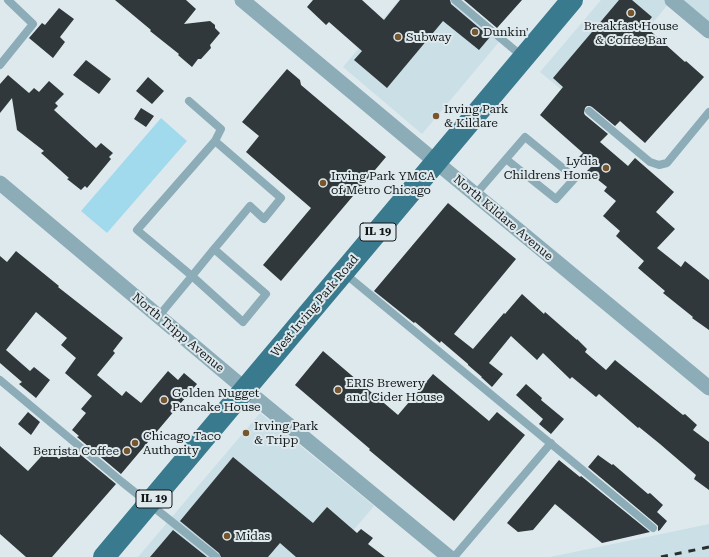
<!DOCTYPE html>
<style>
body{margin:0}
canvas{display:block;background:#dee9ed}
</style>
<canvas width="709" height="557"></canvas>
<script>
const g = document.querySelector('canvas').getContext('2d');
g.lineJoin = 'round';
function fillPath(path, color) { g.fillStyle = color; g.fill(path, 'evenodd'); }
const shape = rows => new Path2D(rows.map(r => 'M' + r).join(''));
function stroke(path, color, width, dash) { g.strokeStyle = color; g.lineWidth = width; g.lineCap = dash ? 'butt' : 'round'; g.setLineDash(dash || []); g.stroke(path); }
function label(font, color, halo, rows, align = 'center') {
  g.font = font + ' "Roboto Serif",serif'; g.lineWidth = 4; g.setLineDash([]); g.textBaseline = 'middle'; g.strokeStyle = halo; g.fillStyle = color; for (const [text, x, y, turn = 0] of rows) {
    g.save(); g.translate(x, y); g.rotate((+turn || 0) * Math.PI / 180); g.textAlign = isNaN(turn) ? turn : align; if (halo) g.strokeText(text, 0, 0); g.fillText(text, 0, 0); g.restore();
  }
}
fillPath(shape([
 [399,0,450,0,499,42,422,134,343,67],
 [601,0,709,0,709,34,670,2,583,107,540,72],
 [260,413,374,506,331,557,138,557],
 [709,524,709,557,550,557,666,533]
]), '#cbdfe6');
fillPath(shape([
 [161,118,187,141,107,233,81,211]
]), '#a2daed');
fillPath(shape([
 [115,0,186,0,196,9,184,24,210,21,215,25,215,28,220,33,210,45,211,48,201,59,198,59,192,67,178,55,179,54,150,31,151,30],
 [313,0,362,0,384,20,400,0,450,0,451,4,490,37,479,50,443,21,387,88,354,60,362,51,329,22,326,25,307,7],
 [464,0,522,0,497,28],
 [619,0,632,0,652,17,645,26,685,62,686,61,704,77,645,143,620,121,615,126,592,107,590,106,587,106,585,108,584,113,585,115,608,134,600,142,628,166,635,158,674,192,656,212,675,229,657,248,681,267,685,261,709,280,709,330,692,318,693,317,663,293,665,291,638,268,644,261,616,236,620,231,603,216,616,201,604,191,607,187,587,171,591,167,579,157,583,153,540,115,563,87,553,78],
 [59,8,74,19,60,37,65,42,53,58,29,38,42,23,45,25],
 [86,60,111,79,99,94,73,75],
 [287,69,300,80,301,85,386,157,281,281,263,265,311,208,246,152,259,136,242,122],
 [8,75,29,93,34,88,39,92,49,81,64,94,55,103,58,106,54,110,96,148,101,143,113,153,109,157,111,159,87,188,85,186,81,190,67,179,69,178,41,153,44,151,17,130,12,98,0,113,0,84],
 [148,77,164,91,152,104,136,91],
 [141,108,154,116,146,127,134,119],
 [448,203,516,259,454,334,473,349,504,313,505,314,522,294,544,314,545,312,577,340,577,339,587,349,585,352,606,370,615,360,683,415,685,414,697,425,693,430,709,442,709,490,694,479,696,475,660,444,639,427,638,428,599,394,596,397,572,377,570,379,543,353,537,360,511,336,489,363,503,374,492,387,481,377,482,377,468,365,468,364,441,341,440,343,415,322,414,323,374,291],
 [16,251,59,286,58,287,123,338,113,351,115,353,97,375,122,396,126,391,141,403,168,371,178,380,184,373,197,384,121,474,77,437,79,436,72,430,86,413,81,409,92,396,65,373,76,358,61,345,67,338,36,312,6,350,30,371,34,367,50,380,36,398,19,384,22,382,0,363,0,256,7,262],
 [323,351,398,415,433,374,489,421,497,412,525,435,454,521,369,450,370,449,295,385],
 [526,384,542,398,541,400,564,419,551,434,539,424,543,419,516,395],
 [28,412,40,422,31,435,18,424],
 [0,446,28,471,48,449,59,459,70,446,116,484,52,557,26,557,0,534],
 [598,455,612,465,613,464,648,494,650,493,663,505,657,512,667,521,660,530,658,531,658,526,656,524,588,467],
 [233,457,313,523,327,507,357,533,361,529,373,538,368,544,385,557,296,557,280,543,268,557,221,557,219,553,180,521],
 [559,460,580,477,581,476,650,532,602,543,555,504,533,530,518,532,507,523],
 [173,530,207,557,150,557]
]), '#30383b');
stroke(shape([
 [455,0,523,57],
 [0,65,33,24,8,0],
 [189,101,221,129,215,141],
 [589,111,650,162,659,165,667,163,709,112],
 [475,195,525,137,575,178,556,199,506,159],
 [344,273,653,528],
 [158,317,192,276,137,230,215,141,281,198,264,219,250,206,220,242,214,249,192,276,243,322,266,294,214,249],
 [0,380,122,482,216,557],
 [454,557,551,443]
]), '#8cacb7', 8);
stroke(shape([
 [242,0,436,162,709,388],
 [672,0,709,31],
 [0,183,245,389,449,557]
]), '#8cacb7', 15);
stroke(shape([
 [104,557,572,0]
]), '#397a8e', 22);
stroke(shape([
 [661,557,709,547]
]), '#282d2f', 3, [7, 7]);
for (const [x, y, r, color] of [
 [631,13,4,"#77562d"],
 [475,32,4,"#77562d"],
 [398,37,4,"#77562d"],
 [436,116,4,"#77562d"],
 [606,168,4,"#77562d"],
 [323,183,4,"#77562d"],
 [338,390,4,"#77562d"],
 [164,400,4,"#77562d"],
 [246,433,4,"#77562d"],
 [135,443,4,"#77562d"],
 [127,451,4,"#77562d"],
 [227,536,4,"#77562d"]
]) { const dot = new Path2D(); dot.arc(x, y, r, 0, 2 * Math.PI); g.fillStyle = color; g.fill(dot); stroke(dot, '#dee9ed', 1.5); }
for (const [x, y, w] of [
 [378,232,36],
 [154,499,36]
]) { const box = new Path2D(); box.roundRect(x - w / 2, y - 9, w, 18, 3); g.fillStyle = '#dee9ed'; g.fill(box); stroke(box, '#14181a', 1); }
label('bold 11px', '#14181a', null, [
 ["IL 19",378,232],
 ["IL 19",154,499]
]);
label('12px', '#14181a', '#dee9ed', [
 ["Breakfast House",631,26,"center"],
 ["& Coffee Bar",631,40,"center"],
 ["Dunkin'",483,32],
 ["Subway",406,37],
 ["Irving Park",444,109],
 ["& Kildare",444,123],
 ["Lydia",598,161,"right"],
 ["Childrens Home",598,175,"right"],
 ["Irving Park YMCA",331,176],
 ["of Metro Chicago",331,190],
 ["ERIS Brewery",346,383],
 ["and Cider House",346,397],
 ["Golden Nugget",172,393],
 ["Pancake House",172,407],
 ["Irving Park",254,426],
 ["& Tripp",254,440],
 ["Chicago Taco",143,436],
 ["Authority",143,450],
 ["Berrista Coffee",119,451,"right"],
 ["Midas",235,536]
], 'left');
label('12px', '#14181a', '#dee9ed', [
 ["North Kildare Avenue",503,218,40],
 ["West Irving Park Road",315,306,-50],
 ["North Tripp Avenue",178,333,40]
]);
</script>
